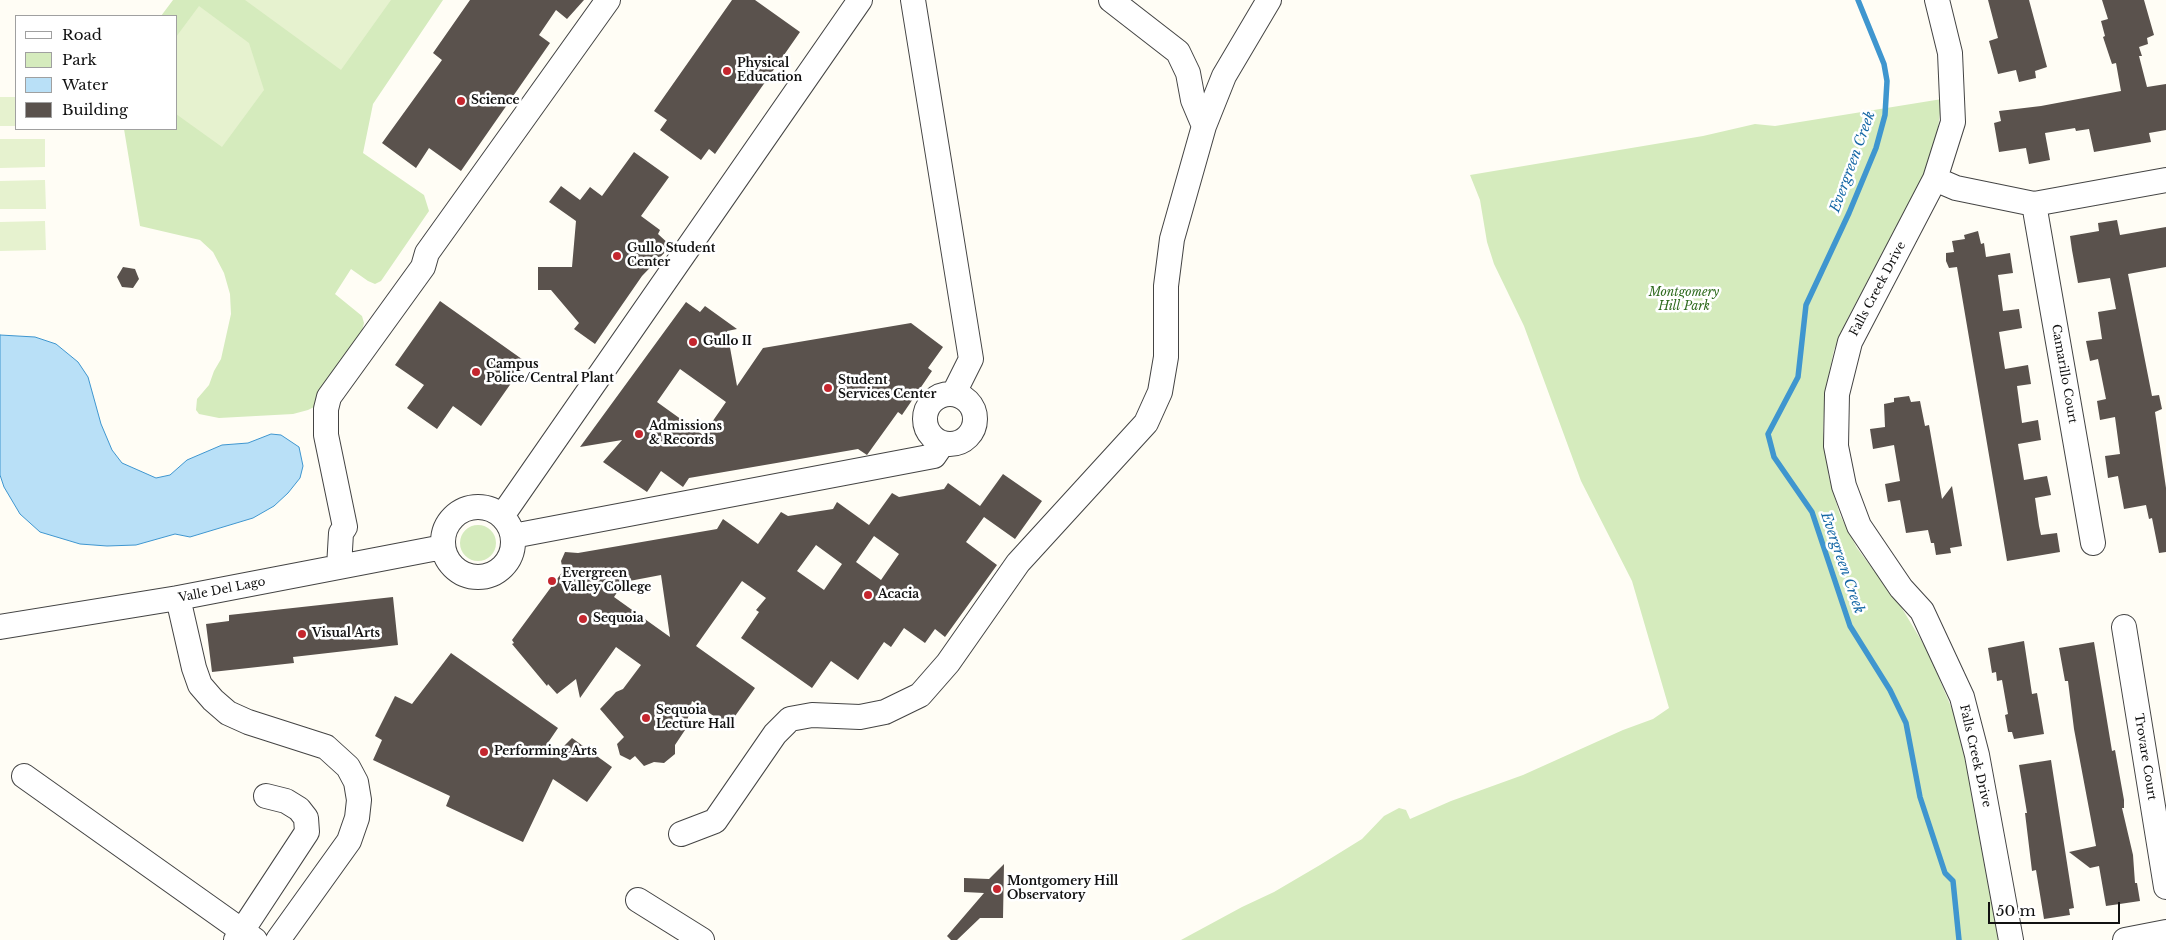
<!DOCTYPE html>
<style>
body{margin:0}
#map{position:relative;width:2166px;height:940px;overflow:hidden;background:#fffdf5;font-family:"Libre Baskerville",serif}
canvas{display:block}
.legend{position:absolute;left:15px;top:15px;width:162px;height:115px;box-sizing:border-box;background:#fff;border:1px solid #a0a0a0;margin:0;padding:6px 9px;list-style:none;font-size:15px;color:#111}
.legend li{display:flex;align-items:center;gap:10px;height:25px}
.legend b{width:25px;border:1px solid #a0a0a0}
.scale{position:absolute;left:1988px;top:902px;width:132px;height:22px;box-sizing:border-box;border:2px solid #111;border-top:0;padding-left:6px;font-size:15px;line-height:18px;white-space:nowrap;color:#111;-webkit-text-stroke:4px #fff;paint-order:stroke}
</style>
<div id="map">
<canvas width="2166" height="940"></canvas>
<ul class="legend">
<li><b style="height:6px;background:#fff"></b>Road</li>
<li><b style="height:14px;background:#d5ebbd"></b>Park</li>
<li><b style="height:14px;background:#b9e0f7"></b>Water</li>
<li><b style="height:14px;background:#5a524d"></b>Building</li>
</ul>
<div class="scale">50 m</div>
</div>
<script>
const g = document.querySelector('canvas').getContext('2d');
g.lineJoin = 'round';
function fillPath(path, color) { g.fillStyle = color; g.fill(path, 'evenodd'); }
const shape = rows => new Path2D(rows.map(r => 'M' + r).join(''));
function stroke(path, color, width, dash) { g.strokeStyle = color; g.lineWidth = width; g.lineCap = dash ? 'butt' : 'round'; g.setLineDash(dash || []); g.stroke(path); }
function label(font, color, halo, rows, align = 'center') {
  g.font = font + ' "Libre Baskerville",serif'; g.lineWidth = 5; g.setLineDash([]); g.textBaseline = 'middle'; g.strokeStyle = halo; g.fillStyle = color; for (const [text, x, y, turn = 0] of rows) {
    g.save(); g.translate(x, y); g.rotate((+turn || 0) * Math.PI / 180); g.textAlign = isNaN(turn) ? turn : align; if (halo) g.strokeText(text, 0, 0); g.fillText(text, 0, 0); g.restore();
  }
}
fillPath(shape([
 [173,0,443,0,373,104,363,153,424,195,429,211,381,281,375,284,368,281,351,269,335,294,362,316,364,323,360,339,316,406,308,410,293,414,219,418,199,414,196,410,197,399,209,385,214,371,221,359,231,314,230,294,224,273,213,252,200,240,140,226,124,129,176,129,176,16,161,16],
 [1942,99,1937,135,1928,166,1848,318,1834,350,1825,392,1823,432,1829,478,1840,515,1857,548,1900,605,1927,650,1958,723,1973,793,1998,940,1181,940,1242,907,1274,892,1320,865,1362,839,1384,816,1399,808,1406,810,1410,819,1451,801,1523,775,1623,730,1653,719,1669,708,1632,581,1581,481,1524,326,1494,264,1487,242,1480,200,1470,175,1703,136,1755,124,1775,126],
 '460 543a18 18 0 1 1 36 0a18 18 0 1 1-36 0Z'
]), '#d5ebbd');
fillPath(shape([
 [245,0,391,0,341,70],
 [199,6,249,43,264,90,222,147,176,114,176,37],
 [0,97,16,97,16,126,0,126],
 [0,139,45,139,45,167,0,168],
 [45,180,46,209,0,209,0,181],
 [45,221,46,250,0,251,0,222]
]), '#e6f2cf');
const water = shape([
 [0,335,35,337,56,344,78,362,88,377,101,424,112,450,122,463,156,478,170,475,187,460,222,445,248,443,271,434,281,435,299,447,303,466,300,478,288,493,274,506,253,518,190,537,175,534,136,545,107,546,80,544,40,532,20,514,4,487,0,475,0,335]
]);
fillPath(water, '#b9e0f7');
stroke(water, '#3f96cf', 1);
stroke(shape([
 [1858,0,1884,64,1887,81,1885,115,1876,148,1849,213,1806,305,1798,377,1768,434,1774,457,1812,512,1850,626,1890,690,1906,723,1920,797,1945,873,1953,881,1959,940]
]), '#3f96cf', 5.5);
fillPath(shape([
 [470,0,584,0,567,19,556,10,539,35,550,43,461,171,429,148,416,168,382,143,442,60,433,53],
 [732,0,755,0,800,32,715,154,709,149,701,160,660,130,667,120,654,111],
 [1988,0,2029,0,2047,67,2035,71,2036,78,2019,82,2016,70,1998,74,1989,41,1998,38],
 [2102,0,2144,0,2154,35,2147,38,2148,44,2139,47,2142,56,2139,56,2147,87,2166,84,2166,130,2149,133,2151,142,2094,152,2089,129,2076,131,2075,128,2045,133,2050,160,2029,164,2026,148,1999,152,1994,123,2001,121,1999,111,2041,106,2121,91,2116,63,2112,64,2103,37,2105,36,2101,21,2108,19],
 [634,152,669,177,641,216,660,230,658,234,671,246,642,276,595,344,574,329,579,323,551,290,538,290,538,267,572,267,576,221,549,202,561,186,580,200,590,187,602,196],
 [2117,220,2120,235,2166,227,2166,267,2128,274,2152,396,2159,395,2162,409,2155,412,2166,488,2166,552,2159,553,2152,518,2149,519,2146,505,2124,509,2118,476,2108,478,2105,456,2120,454,2115,417,2100,420,2097,401,2106,399,2098,359,2090,361,2086,341,2102,339,2098,312,2116,309,2110,278,2078,283,2072,250,2070,236,2099,231,2098,223],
 [1978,231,1981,244,1984,243,1986,257,2010,253,2013,273,1998,275,2003,311,2019,309,2022,328,1999,332,2005,369,2028,365,2031,384,2017,386,2022,423,2038,420,2041,440,2018,444,2024,480,2047,476,2051,495,2035,498,2039,526,2041,535,2057,533,2060,552,2007,561,1957,267,1949,268,1946,261,1946,253,1954,252,1952,241,1965,239,1964,235],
 [123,267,135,269,139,279,133,288,122,287,117,277],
 [440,301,526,362,481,426,453,406,437,429,407,408,424,385,395,365],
 [686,302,700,312,705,306,737,329,727,331,737,386,763,348,911,323,943,347,928,368,932,371,902,415,898,412,867,455,858,449,689,478,683,487,661,471,647,492,603,462,622,440,580,447],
 [680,369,726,402,703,435,657,402],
 [1909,396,1911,402,1920,401,1925,426,1929,425,1942,499,1952,486,1962,546,1950,548,1951,553,1936,555,1934,543,1931,543,1928,530,1906,533,1900,500,1888,502,1885,484,1900,481,1894,445,1873,449,1870,429,1885,427,1884,404,1894,402,1894,398],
 [1003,474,1042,501,1015,539,984,517,966,542,997,565,945,637,935,629,925,643,904,628,891,647,884,642,858,680,831,661,812,688,741,638,759,612,756,610,766,598,742,581,696,646,755,688,728,726,692,701,685,730,675,745,675,754,664,763,654,762,644,766,635,756,630,760,620,755,617,744,624,737,600,709,616,692,623,689,641,665,616,647,580,698,576,679,557,694,548,684,547,686,512,644,514,643,512,640,563,571,561,561,565,552,578,553,717,529,723,519,758,544,781,512,788,516,833,509,837,502,869,525,892,493,899,497,944,489,948,483,980,506],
 [874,536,899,554,881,580,856,562],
 [816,545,842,564,824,590,797,571],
 [661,575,670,637,614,597,624,582],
 [393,597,398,645,293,657,294,663,212,672,206,624,229,621,229,615],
 [2024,641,2032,694,2037,693,2044,734,2014,739,2012,732,2008,732,2005,715,2008,714,2002,680,1997,681,1996,672,1992,673,1988,648],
 [2094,642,2112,751,2115,750,2124,800,2124,808,2122,808,2133,855,2135,883,2137,883,2140,901,2106,906,2099,866,2090,868,2069,852,2096,846,2074,729,2068,681,2065,681,2059,648],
 [451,653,558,728,543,750,552,758,572,738,612,767,587,802,553,779,523,842,446,806,450,796,373,760,382,740,375,736,395,696,412,704],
 [2051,760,2074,908,2069,909,2070,915,2044,919,2036,870,2032,871,2025,813,2027,813,2019,765],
 [1004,864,1003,918,980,918,957,940,951,940,947,936,984,893,964,892,964,878,989,879]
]), '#5a524d');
const minor = shape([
 [913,0,971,359,954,393],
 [1111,0,1178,52,1188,73,1193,100,1204,126],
 [1937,0,1950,53,1953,122,1935,179,1850,342,1837,394,1836,446,1844,486,1859,526,1901,588,1922,611,1962,697,1977,755,2011,940],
 [1935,179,1956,188,2034,204,2166,180],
 [2034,204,2093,543],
 '925 419a25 25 0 1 1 50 0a25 25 0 1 1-50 0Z',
 '443 542a35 35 0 1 1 70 0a35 35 0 1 1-70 0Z',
 [502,516,860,0],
 [513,536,934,456,943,443],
 [339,567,341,533,345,527,326,435,326,409,329,397,423,267,427,253,608,0],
 [178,598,194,668,200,685,213,700,228,713,248,722,326,747,348,767,356,782,359,800,357,818,349,841,278,940],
 [0,627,178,598,443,547],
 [2124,627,2166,887],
 [24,776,255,940],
 [681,834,715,821,775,734,790,719,812,715,860,717,885,712,920,695,948,663,1018,563,1146,423,1160,392,1166,357,1166,286,1172,239,1204,126,1224,76,1269,0],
 [638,900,702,940],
 [236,940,307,832,306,818,299,809,286,801,266,796],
 [2125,940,2166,932]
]);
stroke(minor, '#444', 26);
stroke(minor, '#fff', 24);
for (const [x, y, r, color] of [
 [727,71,5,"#c4262e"],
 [461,101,5,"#c4262e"],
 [617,256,5,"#c4262e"],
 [693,342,5,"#c4262e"],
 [476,372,5,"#c4262e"],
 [828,388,5,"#c4262e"],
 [639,434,5,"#c4262e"],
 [552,581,5,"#c4262e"],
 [868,595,5,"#c4262e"],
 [583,619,5,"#c4262e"],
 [302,634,5,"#c4262e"],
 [646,718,5,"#c4262e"],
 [484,752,5,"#c4262e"],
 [997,889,5,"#c4262e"]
]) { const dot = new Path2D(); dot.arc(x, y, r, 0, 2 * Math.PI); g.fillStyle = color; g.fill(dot); stroke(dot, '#fff', 2); }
label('bold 12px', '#111', '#fff', [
 ["Physical",737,64],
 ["Education",737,78],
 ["Science",471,101],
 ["Gullo Student",627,249],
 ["Center",627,263],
 ["Gullo II",703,342],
 ["Campus",486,365],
 ["Police/Central Plant",486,379],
 ["Student",838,381],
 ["Services Center",838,395],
 ["Admissions",649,427],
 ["& Records",649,441],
 ["Evergreen",562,574],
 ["Valley College",562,588],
 ["Acacia",878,595],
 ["Sequoia",593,619],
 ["Visual Arts",312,634],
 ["Sequoia",656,711],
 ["Lecture Hall",656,725],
 ["Performing Arts",494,752],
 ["Montgomery Hill",1007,882],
 ["Observatory",1007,896]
], 'left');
label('12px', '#111', '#fff', [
 ["Falls Creek Drive",1878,289,-62],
 ["Camarillo Court",2064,374,80],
 ["Valle Del Lago",222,590,-11],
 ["Falls Creek Drive",1975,756,77],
 ["Trovare Court",2145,757,81]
]);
label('italic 12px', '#2f6b1f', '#fff', [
 ["Montgomery",1684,293],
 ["Hill Park",1684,307]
]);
label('italic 14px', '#1768a6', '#fff', [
 ["Evergreen Creek",1853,162,-70],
 ["Evergreen Creek",1842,563,71]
]);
</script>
